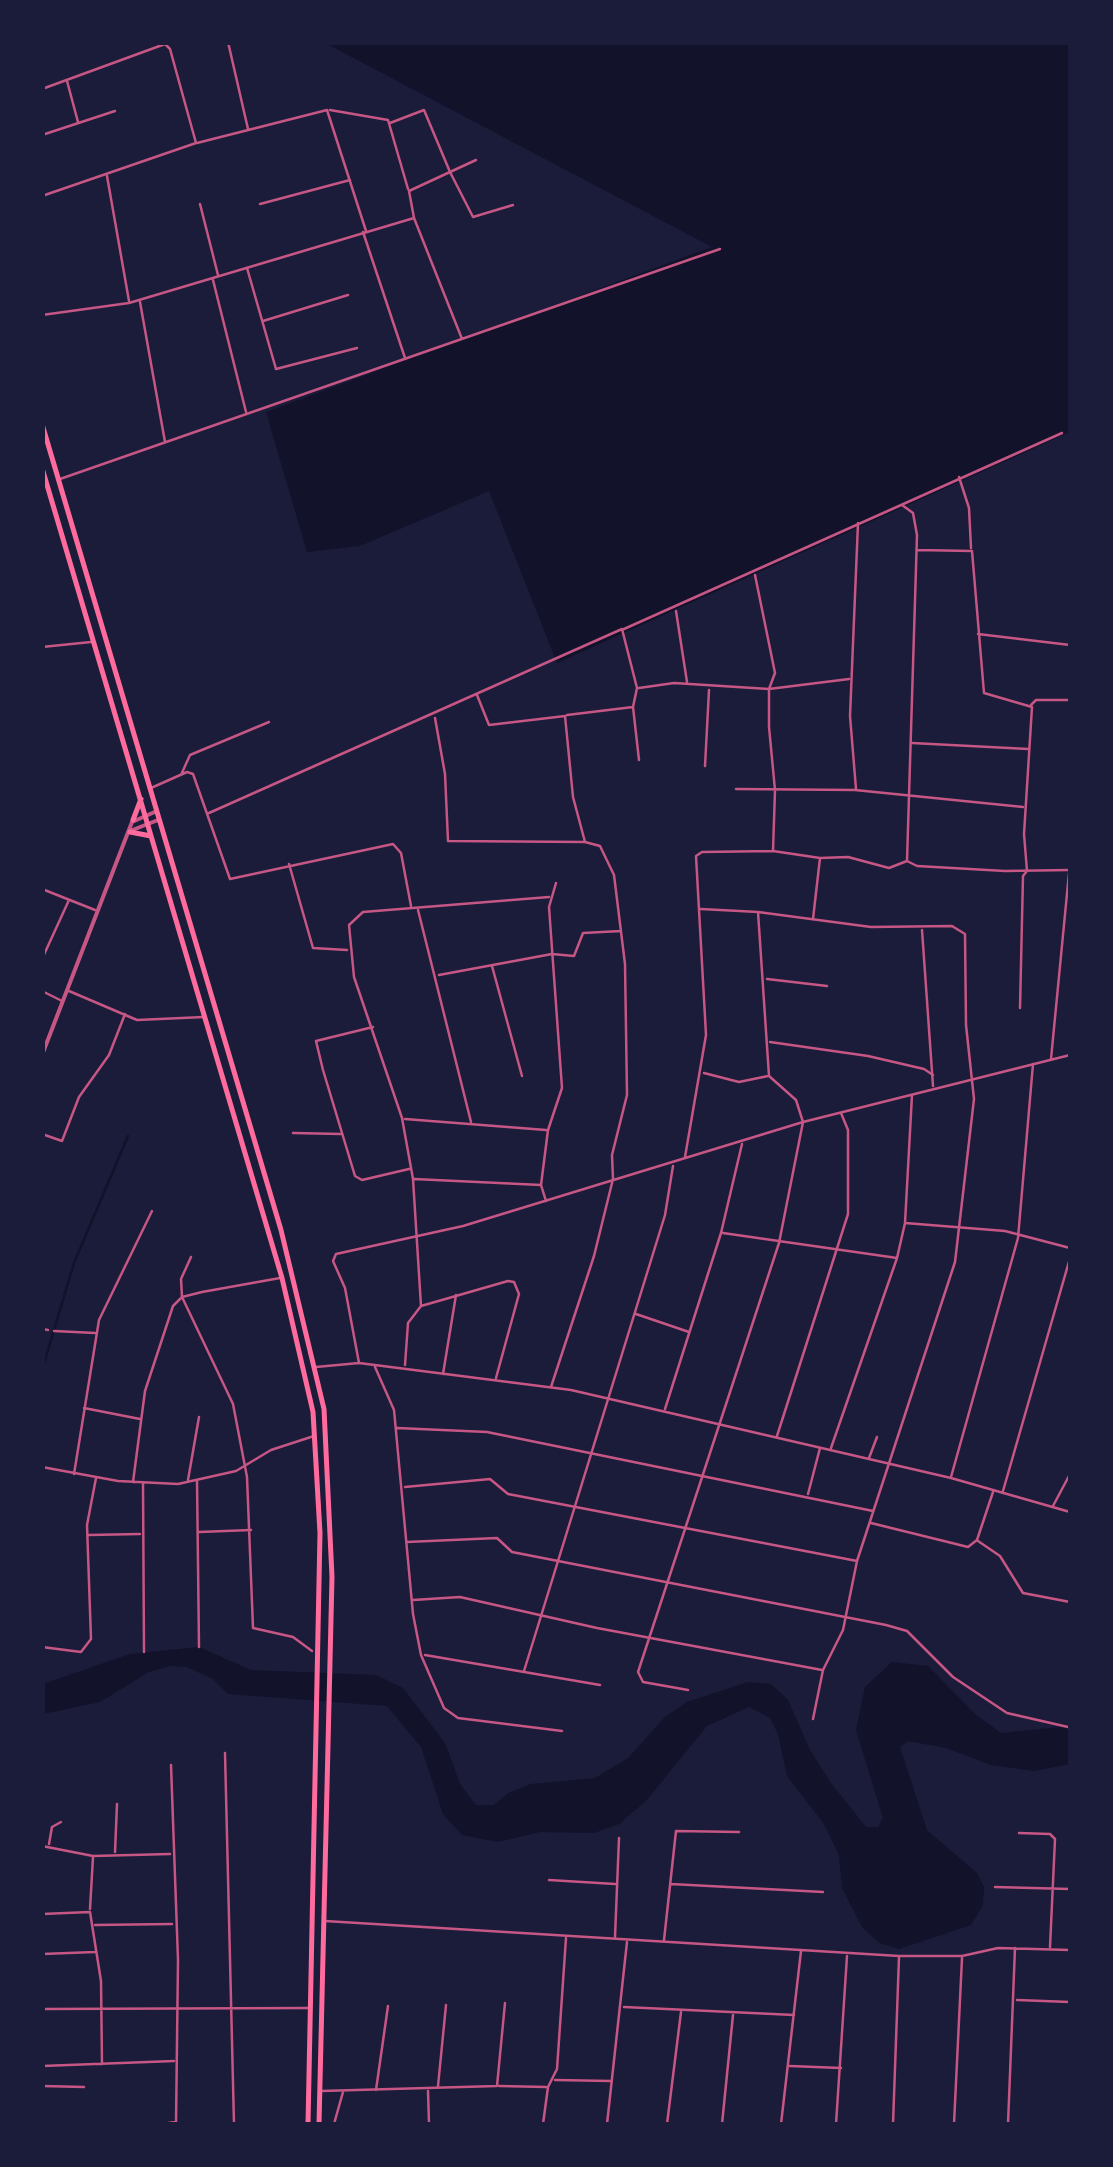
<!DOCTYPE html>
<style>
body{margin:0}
#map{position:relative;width:1113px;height:2167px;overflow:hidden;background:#1b1b3a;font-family:Lora,serif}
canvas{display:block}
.frame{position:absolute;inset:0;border:45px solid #1b1b3a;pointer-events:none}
</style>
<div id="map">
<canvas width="1113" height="2167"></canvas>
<div class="frame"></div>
</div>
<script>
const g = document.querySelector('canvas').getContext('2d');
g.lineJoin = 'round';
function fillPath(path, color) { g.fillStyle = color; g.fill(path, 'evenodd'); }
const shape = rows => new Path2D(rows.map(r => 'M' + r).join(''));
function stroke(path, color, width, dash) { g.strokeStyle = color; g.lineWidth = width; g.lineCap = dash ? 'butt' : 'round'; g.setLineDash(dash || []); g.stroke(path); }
fillPath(shape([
 [325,43,1070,43,1070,432,557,663,489,491,360,546,307,552,266,412,712,247],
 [199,1647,251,1670,376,1675,403,1688,445,1743,460,1784,476,1805,494,1805,508,1793,531,1784,595,1778,628,1758,665,1717,687,1702,748,1682,771,1684,788,1700,810,1750,831,1783,866,1827,878,1827,883,1818,856,1730,865,1687,892,1662,928,1666,975,1714,1001,1733,1070,1726,1070,1764,1034,1771,991,1765,946,1748,908,1741,900,1747,927,1830,977,1873,984,1887,983,1905,971,1925,899,1949,879,1943,862,1927,842,1888,839,1855,824,1824,787,1776,778,1734,770,1718,749,1707,707,1726,646,1801,619,1824,594,1833,540,1832,498,1842,462,1835,443,1814,421,1747,387,1706,228,1694,213,1679,187,1667,170,1666,149,1672,100,1702,43,1714,43,1684,130,1654]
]), '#12122b');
stroke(shape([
 [42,1370,74,1263,128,1136]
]), '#12122b', 2.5);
stroke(shape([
 [228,42,248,129],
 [67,81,78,122],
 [42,89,165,44,170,49,196,143,42,196],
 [330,110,388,120,408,189],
 [390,123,424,110,450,172,476,160],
 [42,135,115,111],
 [197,143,327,110,366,231],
 [107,176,129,301],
 [200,204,218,275],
 [260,204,350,180],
 [363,232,405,358],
 [247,268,276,369,357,348],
 [213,280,246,412],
 [140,302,165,442],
 [42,315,129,303,414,218],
 [263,321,348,295],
 [462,339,414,218,409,191,450,172,473,217,513,205],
 [959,477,969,508,971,548],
 [60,479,720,249],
 [902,505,913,513,917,535,907,861],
 [917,550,972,551,984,693,1032,707,1024,834,1027,871,1023,876,1020,1008],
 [755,575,775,673,769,689,769,727,775,790,773,851,820,858],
 [676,611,687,682],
 [624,629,1062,433],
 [978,634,1070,645],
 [42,647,91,642],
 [639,688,674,683,769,689,849,679],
 [477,695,489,725,565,716,573,797,585,842,600,846,614,875,625,964,627,1095,612,1155,613,1179,594,1256,551,1387],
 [1031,705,1036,700,1070,700],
 [567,715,633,707],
 [435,718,445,774,448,841,585,842],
 [912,743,1028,749],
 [705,766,709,690],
 [181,775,190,755,269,722],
 [151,788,187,772,193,774,230,879,393,844,401,853,411,906],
 [736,789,855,790,1023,807],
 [856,789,850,716,858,523],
 [209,813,622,629,637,688,633,707,639,760],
 [289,864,313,948,347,950],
 [42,889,95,910],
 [701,909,758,912,871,927,952,926,965,934,966,1025,974,1099,955,1262,857,1561,843,1630,823,1670,813,1719],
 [418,910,471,1122],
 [813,919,820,858,848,857,889,868,907,861,917,866,1005,871,1070,870],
 [922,930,933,1086],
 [42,959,69,900],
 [492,966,522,1076],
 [439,975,552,954,574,956,583,933,621,931],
 [767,979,827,986],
 [42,991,62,1001],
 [69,991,137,1020,204,1017],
 [373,1027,316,1041,323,1070,355,1176,362,1180,409,1169],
 [770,1042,868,1056,924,1069,933,1075],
 [1051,1059,1069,873],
 [704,1073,739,1082,768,1076],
 [405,1119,546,1130],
 [293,1133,341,1134],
 [42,1134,62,1141,79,1097,109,1055,125,1014],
 [685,1157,706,1035,696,856,702,852,773,851],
 [414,1179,541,1185],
 [546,1201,541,1185,548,1130,562,1088,549,907,556,883],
 [905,1223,1005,1231,1070,1248],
 [723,1233,897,1258],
 [191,1257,181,1279,182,1297,233,1404,247,1477,253,1628,293,1637,312,1651],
 [421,1306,413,1179,402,1118,354,977,349,925,363,912,549,897],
 [636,1314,689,1332],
 [42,1329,48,1330],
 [54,1331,95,1333],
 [359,1363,345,1288,333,1261,336,1254,463,1226,803,1122,1070,1055],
 [405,1365,408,1323,421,1306,508,1281,514,1282,519,1294,496,1378],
 [316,1367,359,1363,571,1390,951,1478,1070,1512],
 [375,1367,394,1410,413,1614,421,1655,444,1708,458,1718,562,1731],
 [443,1374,456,1295],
 [84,1408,140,1419],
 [665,1409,721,1233,742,1144],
 [397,1428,487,1432,873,1511],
 [777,1436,848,1214,848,1130,841,1113],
 [831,1448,897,1258,905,1223,912,1095],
 [869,1458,877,1437],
 [42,1467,118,1481,178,1484,236,1471,271,1450,314,1436],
 [74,1474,99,1320,152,1211],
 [951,1477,1018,1238,1033,1064],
 [188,1480,199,1417],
 [197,1480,199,1647],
 [133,1482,145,1391,173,1306,182,1297,202,1292,280,1278],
 [143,1484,144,1652],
 [405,1487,490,1479,508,1494,857,1561],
 [1003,1491,1070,1258],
 [808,1494,820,1448],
 [1053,1506,1070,1474],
 [871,1523,968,1547,977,1540,993,1492],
 [199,1532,251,1530],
 [89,1535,140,1534],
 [978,1541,1000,1556,1023,1593,1070,1602],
 [407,1542,497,1538,512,1552,886,1625,907,1631,953,1677,1007,1713,1068,1727],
 [413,1600,460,1597,597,1628,822,1670],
 [42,1647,81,1652,91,1639,87,1525,96,1478],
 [425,1655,600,1685],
 [524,1671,665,1215,673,1166],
 [688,1690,643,1682,638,1672,779,1243,803,1122,796,1100,769,1076,758,912],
 [225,1753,234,2124],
 [171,1765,178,1960,176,2124],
 [1019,1833,1050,1834,1055,1839,1050,1947],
 [49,1844,52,1827,61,1822],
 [42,1846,93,1856,170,1854],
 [115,1852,117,1804],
 [549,1880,615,1884],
 [671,1884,823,1892],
 [995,1887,1070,1889],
 [90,1909,93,1857],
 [42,1914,90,1912,101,1981,102,2064],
 [325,1921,899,1956,962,1956,998,1948,1070,1950],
 [95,1925,172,1924],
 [615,1937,619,1838],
 [664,1940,676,1831,739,1832],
 [42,1954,95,1952],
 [1017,2000,1070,2002],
 [624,2007,794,2015],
 [42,2009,310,2008],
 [42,2066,174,2061],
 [790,2066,841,2068],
 [555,2080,611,2081],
 [42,2086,84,2087],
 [438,2086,446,2005],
 [499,2086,546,2087],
 [376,2090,388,2006],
 [321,2091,497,2086,505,2003],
 [428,2091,429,2124],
 [162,2124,175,2122],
 [334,2124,343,2092],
 [543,2124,548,2087,557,2069,566,1938],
 [607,2124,627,1942],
 [667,2124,681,2012],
 [722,2124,733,2015],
 [781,2124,801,1951],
 [836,2124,847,1956],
 [893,2124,899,1957],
 [954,2124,962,1958],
 [1008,2124,1015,1948]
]), '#c65784', 2.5);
stroke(shape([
 [130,831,158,820],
 [42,1055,132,822,157,811]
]), '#c65784', 4);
stroke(shape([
 [42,424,281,1230,324,1409,332,1577,319,2124],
 [42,468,282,1278,313,1412,320,1533,308,2124],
 [133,820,141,799],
 [130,832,151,836]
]), '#ff6b9d', 5);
</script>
